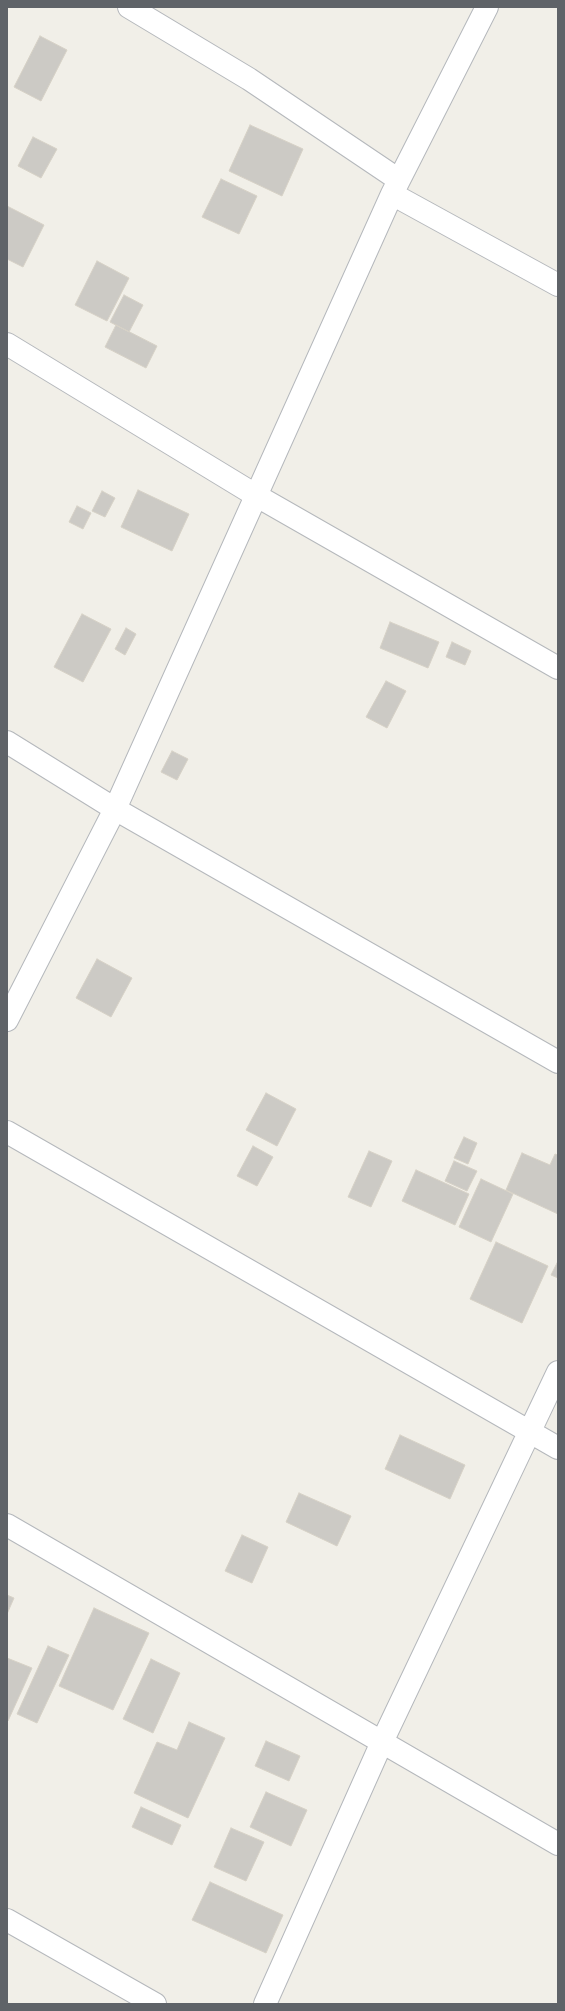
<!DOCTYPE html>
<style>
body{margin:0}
#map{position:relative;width:565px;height:2011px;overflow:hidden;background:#f1efe8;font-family:"Varela Round",sans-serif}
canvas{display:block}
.frame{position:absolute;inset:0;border:8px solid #5f6368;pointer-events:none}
</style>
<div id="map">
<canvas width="565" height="2011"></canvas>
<div class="frame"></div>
</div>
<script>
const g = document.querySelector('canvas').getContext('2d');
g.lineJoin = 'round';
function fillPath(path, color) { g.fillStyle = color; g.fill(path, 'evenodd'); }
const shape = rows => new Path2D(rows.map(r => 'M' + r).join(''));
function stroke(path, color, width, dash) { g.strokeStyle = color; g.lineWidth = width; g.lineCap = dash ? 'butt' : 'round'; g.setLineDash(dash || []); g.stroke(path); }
const building = shape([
 [40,36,67,50,41,101,14,87,40,36],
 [250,125,303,149,282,196,229,171,250,125],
 [33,137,57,149,41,178,18,166,33,137],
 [221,179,257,196,239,234,202,217,221,179],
 [7,206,44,225,23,267,7,259,7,206],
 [97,261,129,278,107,321,75,305,97,261],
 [124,295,143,305,129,332,110,322,124,295],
 [116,325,157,346,146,368,105,347,116,325],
 [138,490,189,514,172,551,121,527,138,490],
 [102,491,115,498,105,517,92,511,102,491],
 [77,506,91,513,83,529,69,522,77,506],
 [82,614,111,629,83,682,54,667,82,614],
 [390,622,439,642,428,668,380,648,390,622],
 [126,628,136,634,125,655,115,649,126,628],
 [452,642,471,651,465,665,446,657,452,642],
 [386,681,406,691,387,728,366,717,386,681],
 [172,751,188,759,177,780,161,772,172,751],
 [97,959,132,978,111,1017,76,998,97,959],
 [266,1093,296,1109,277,1146,246,1130,266,1093],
 [464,1137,477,1143,468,1164,454,1158,464,1137],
 [253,1146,273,1157,257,1186,237,1176,253,1146],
 [369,1151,392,1161,371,1207,348,1197,369,1151],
 [522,1153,550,1165,555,1154,558,1155,558,1214,506,1190,522,1153],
 [454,1161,477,1171,467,1191,445,1181,454,1161],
 [416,1170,469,1194,455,1225,402,1201,416,1170],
 [481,1179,513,1194,491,1242,459,1227,481,1179],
 [496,1242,548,1266,522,1323,470,1299,496,1242],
 [558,1261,558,1278,551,1275,558,1261],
 [400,1435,465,1465,450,1499,385,1469,400,1435],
 [299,1493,351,1516,337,1546,286,1522,299,1493],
 [242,1535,268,1547,252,1583,225,1571,242,1535],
 [7,1595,14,1598,7,1614,7,1595],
 [94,1608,149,1633,113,1710,59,1686,94,1608],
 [48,1646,69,1655,37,1723,17,1714,48,1646],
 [7,1658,32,1668,8,1721,7,1721,7,1658],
 [151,1659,180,1673,153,1733,123,1719,151,1659],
 [189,1722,225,1738,188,1818,134,1793,157,1742,177,1750,189,1722],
 [266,1741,300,1756,289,1781,255,1766,266,1741],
 [266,1792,307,1810,291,1846,250,1827,266,1792],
 [141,1807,181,1825,172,1845,132,1827,141,1807],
 [231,1828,264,1842,246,1881,214,1867,231,1828],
 [210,1882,283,1915,266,1953,192,1920,210,1882]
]);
fillPath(building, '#cccac5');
stroke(building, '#d6d1c6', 1);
const street = shape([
 [129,7,249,79,399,180],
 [392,194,558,285],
 [7,344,257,496,558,668],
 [7,742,115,809,558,1062],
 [7,1020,115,809,392,194,487,7],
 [7,1132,558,1448],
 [7,1525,558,1844],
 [7,1920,155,2004],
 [265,2004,382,1742,558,1372]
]);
stroke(street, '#b5b8bc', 24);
stroke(street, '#fff', 22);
</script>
